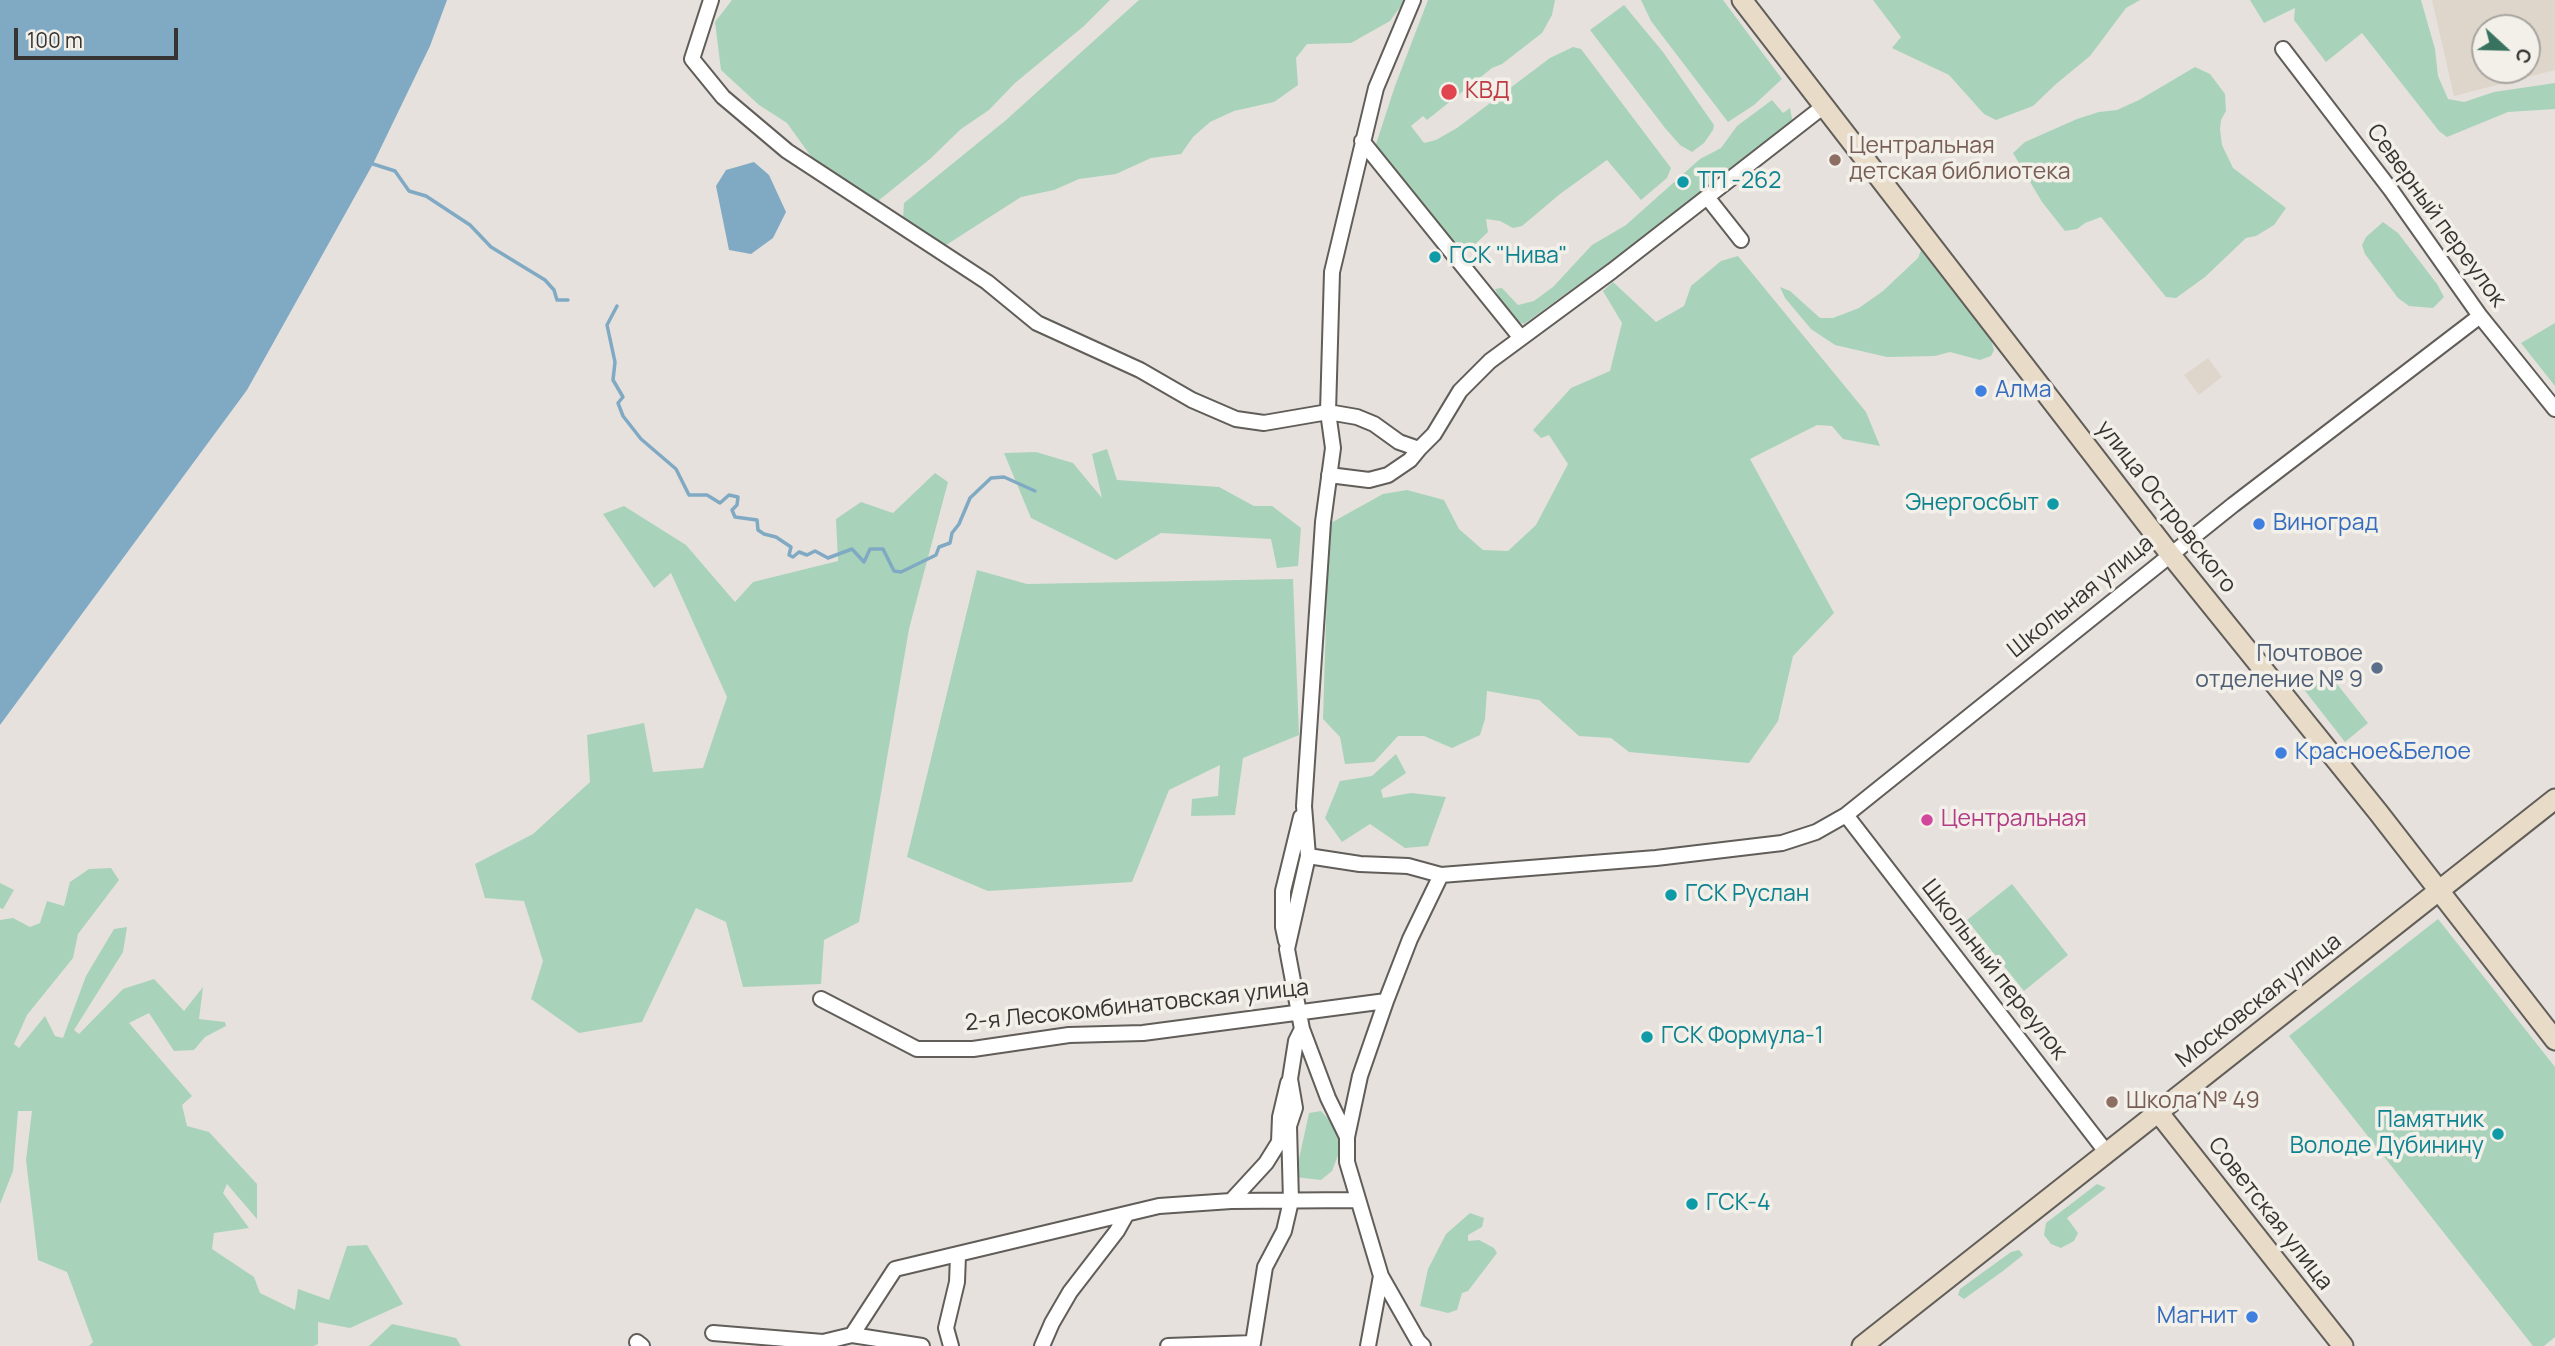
<!DOCTYPE html>
<meta charset="utf-8">
<style>
body{margin:0}
#map{position:relative;width:2555px;height:1346px;overflow:hidden;background:#e6e1dc;font-family:Manrope,sans-serif}
canvas{display:block}
.north{position:absolute;left:2471px;top:14px;width:70px;height:70px;box-sizing:border-box;background:#f3efe9;border:2px solid #a7a4a0;border-radius:50%;rotate:112deg;font-size:19px;font-weight:700;line-height:28px;text-align:center;color:#363432}
.north::after{content:'';display:block;margin:auto;width:24px;height:32px;background:#37735f;clip-path:polygon(50% 0,100% 100%,50% 72%,0 100%)}
.scale{position:absolute;left:14px;top:28px;width:164px;height:32px;box-sizing:border-box;border:4px solid #363432;border-top:0;padding-left:9px;font-size:21px;line-height:24px;white-space:nowrap;color:#363432;-webkit-text-stroke:5px #f3efe9;paint-order:stroke}
</style>
<div id="map">
<canvas width="2555" height="1346"></canvas>
<div class="north">С</div>
<div class="scale">100 m</div>
</div>
<script>
const g = document.querySelector('canvas').getContext('2d');
g.lineJoin = 'round';
function fillPath(path, color) { g.fillStyle = color; g.fill(path, 'evenodd'); }
const shape = rows => new Path2D(rows.map(r => 'M' + r).join(''));
function stroke(path, color, width, dash) { g.strokeStyle = color; g.lineWidth = width; g.lineCap = dash ? 'butt' : 'round'; g.setLineDash(dash || []); g.stroke(path); }
function label(font, color, halo, rows, align = 'center') {
  g.font = font + ' Manrope,sans-serif'; g.lineWidth = 7; g.setLineDash([]); g.textBaseline = 'middle'; g.strokeStyle = halo; g.fillStyle = color; for (const [text, x, y, turn = 0] of rows) {
    g.save(); g.translate(x, y); g.rotate((+turn || 0) * Math.PI / 180); g.textAlign = isNaN(turn) ? turn : align; if (halo) g.strokeText(text, 0, 0); g.fillText(text, 0, 0); g.restore();
  }
}
fillPath(shape([
 [2432,0,2555,0,2555,70,2454,96],
 [2527,28,2527,70,2485,70,2485,28],
 [2208,358,2222,377,2199,395,2184,375]
]), '#dfd6cb');
fillPath(shape([
 [732,0,1110,0,1084,26,1015,83,989,110,961,129,930,159,878,201,818,166,787,123,759,105,721,70,715,22],
 [1139,0,1405,0,1390,21,1351,43,1307,44,1296,58,1298,85,1274,102,1234,111,1210,122,1193,137,1181,154,1151,158,1116,174,1079,179,1054,190,1021,197,943,247,903,220,904,203,1005,121],
 [1428,0,1555,0,1552,15,1542,33,1502,64,1492,68,1427,120,1423,116,1411,126,1424,143,1436,140,1457,128,1550,58,1573,47,1581,49,1671,168,1667,178,1641,200,1607,160,1560,194,1522,226,1513,228,1500,221,1486,219,1488,232,1472,247,1453,241,1375,147,1395,86],
 [1641,0,1723,0,1782,79,1754,105,1728,122,1651,21],
 [1873,0,2140,0,2126,8,2090,56,2056,84,2033,106,1996,120,1984,114,1949,75,1892,48,1901,37],
 [2250,0,2421,0,2435,49,2438,76,2448,99,2464,102,2494,92,2555,83,2555,109,2508,112,2447,137,2439,131,2362,33,2326,62,2294,20,2295,8,2264,23],
 [1624,5,1663,52,1714,125,1713,130,1704,143,1692,152,1680,145,1665,128,1590,30],
 [2195,67,2210,74,2225,94,2226,111,2221,120,2220,129,2222,145,2233,168,2286,208,2274,225,2256,236,2246,238,2205,277,2176,298,2166,297,2101,217,2085,223,2077,229,2065,231,2042,202,2013,153,2025,142,2077,119,2099,112,2117,110,2139,100],
 [1772,100,1783,113,1790,108,1793,124,1680,211,1524,324,1518,322,1503,305,1495,289,1502,288,1518,305,1534,301,1553,287,1592,245,1626,225,1700,159,1721,148,1737,126],
 [2383,222,2398,233,2437,284,2444,297,2433,308,2409,306,2398,298,2365,254,2362,245,2366,237],
 [1921,250,1991,340,1994,350,1991,356,1980,360,1950,352,1935,356,1887,357,1835,345,1811,329,1785,298,1780,287,1790,291,1820,318,1833,318,1859,308,1883,291,1918,258],
 [1738,256,1866,412,1880,446,1843,439,1832,426,1817,425,1750,459,1834,613,1793,656,1778,721,1749,763,1629,752,1611,738,1579,736,1539,700,1487,691,1485,719,1480,735,1452,748,1424,736,1398,736,1374,762,1345,764,1340,737,1323,719,1329,524,1383,494,1407,490,1444,500,1459,529,1483,550,1508,551,1536,525,1568,464,1549,435,1541,438,1533,430,1571,388,1610,371,1622,323,1603,291,1613,282,1656,322,1684,306,1691,286,1721,261],
 [2555,323,2555,386,2521,343],
 [1107,449,1117,480,1219,487,1254,506,1272,506,1301,528,1298,566,1277,568,1271,539,1161,533,1116,560,1031,518,1004,453,1036,452,1073,463,1102,498,1092,454],
 [935,473,948,482,909,629,859,922,824,940,821,984,743,987,726,922,696,908,642,1022,579,1033,531,999,543,961,524,901,485,898,475,864,533,834,590,782,587,735,644,723,653,772,703,768,727,697,671,573,654,588,603,514,624,506,686,545,735,602,753,582,838,561,836,519,861,502,893,513],
 [977,570,1027,584,1293,579,1299,735,1243,758,1235,815,1191,816,1192,799,1218,796,1220,765,1169,790,1132,882,988,891,907,857],
 [2325,669,2368,723,2345,742,2302,687],
 [1396,754,1406,773,1381,790,1383,798,1411,793,1446,797,1428,846,1405,848,1370,824,1342,842,1325,818,1340,781,1372,776],
 [111,868,119,880,78,934,73,958,27,1015,14,1044,19,1048,45,1016,55,1036,63,1038,86,976,114,929,127,927,123,952,74,1030,79,1034,123,989,154,979,184,1011,203,987,199,1019,225,1022,226,1026,205,1037,194,1050,174,1051,149,1013,129,1023,192,1096,182,1105,187,1126,209,1132,257,1184,257,1219,227,1184,223,1193,249,1228,214,1233,212,1249,254,1277,260,1293,295,1310,298,1289,329,1300,347,1246,367,1245,403,1304,350,1328,318,1322,318,1344,314,1346,89,1346,93,1342,67,1272,38,1260,26,1160,32,1111,18,1111,13,1171,0,1204,0,920,13,918,30,927,40,923,47,901,64,906,70,882,89,869],
 [0,883,14,890,3,909,0,908],
 [2012,884,2068,955,2024,991,1967,920],
 [2438,919,2555,1067,2555,1337,2544,1346,2533,1346,2289,1036],
 [1321,1111,1337,1128,1340,1150,1332,1171,1321,1180,1295,1177,1309,1113],
 [2097,1184,2106,1188,2067,1218,2078,1233,2074,1241,2061,1248,2051,1244,2044,1235,2046,1223],
 [1470,1213,1484,1218,1482,1227,1468,1235,1468,1241,1479,1240,1494,1248,1497,1253,1468,1291,1462,1293,1457,1310,1448,1313,1420,1306,1428,1269,1446,1234],
 [2019,1250,2023,1255,2003,1271,1964,1299,1958,1295,1960,1289,2011,1252],
 [392,1324,456,1338,461,1346,369,1346]
]), '#a8d3ba');
fillPath(shape([
 [0,0,447,0,430,46,373,164,247,390,0,725],
 [754,162,769,175,786,212,773,238,751,254,729,250,716,186,726,170]
]), '#80aac4');
stroke(shape([
 [373,164,395,171,409,191,426,196,470,225,491,247,545,280,554,290,557,300,568,300],
 [617,306,607,325,615,362,613,380,623,397,618,403,623,416,641,439,676,469,689,495,707,495,720,503,729,495,738,497,737,505,732,510,735,517,757,520,758,530,764,534,776,537,791,547,789,555,793,557,799,552,807,555,815,551,828,558,852,549,864,562,870,549,883,549,894,571,901,572,936,555,939,547,950,543,952,533,959,524,970,498,991,478,1004,477,1035,491]
]), '#80aac4', 3.5);
const street = shape([
 [711,0,692,59,723,97,787,151,987,282,1037,323,1140,370,1192,400,1236,419,1264,423,1328,412,1357,417,1374,424,1399,442,1419,449,1434,434,1460,391,1490,361,1612,271,1824,106],
 [2283,49,2391,190,2480,316,2555,409],
 [1362,141,1521,338],
 [1707,197,1741,240],
 [1329,475,1369,480,1388,475,1410,460,1419,449],
 [1846,815,2107,1153],
 [1308,856,1360,864,1408,866,1441,875],
 [1286,941,1283,927,1283,891,1301,817],
 [821,999,917,1049,973,1049,1069,1035,1143,1033,1386,1001],
 [1347,1137,1328,1098,1302,1029,1287,949,1308,856,1304,806,1323,522,1333,448,1328,412,1332,272,1376,88,1413,0],
 [1279,1142,1280,1117,1288,1083],
 [1231,1201,1266,1163,1289,1126,1295,1108,1290,1079,1296,1041,1302,1029],
 [713,1333,823,1342,852,1335,895,1269,1159,1206,1231,1201,1357,1200],
 [852,1335,922,1346],
 [637,1342,642,1346],
 [951,1346,946,1328,957,1282,958,1255],
 [1042,1346,1052,1323,1070,1292,1117,1231,1126,1215],
 [1168,1346,1253,1343,1265,1267,1284,1231,1291,1201,1289,1126],
 [1368,1346,1381,1276],
 [1423,1346,1418,1341,1381,1276,1347,1162,1347,1137,1360,1076,1386,1001,1410,939,1441,875,1656,858,1782,843,1816,832,1846,815,2233,505,2480,316]
]);
const secondary = shape([
 [1742,0,2170,554,2378,812,2555,1040],
 [2158,1112,2343,1346],
 [1862,1346,2555,799]
]);
stroke(street, '#615d59', 18);
stroke(secondary, '#615d59', 23);
stroke(street, '#fff', 14);
stroke(secondary, '#e8dbc7', 19);
for (const [x, y, r, color] of [
 [1449,92,9,"#e0444e"],
 [1835,160,7,"#8d6e63"],
 [1683,182,7,"#0f9aa8"],
 [1435,257,7,"#0f9aa8"],
 [1981,391,7,"#3f7fe0"],
 [2053,504,7,"#0f9aa8"],
 [2259,524,7,"#3f7fe0"],
 [2377,668,7,"#5c6f8a"],
 [2281,753,7,"#3f7fe0"],
 [1927,820,7,"#d1479c"],
 [1671,895,7,"#0f9aa8"],
 [1647,1037,7,"#0f9aa8"],
 [2112,1102,7,"#8d6e63"],
 [2498,1134,7,"#0f9aa8"],
 [1692,1204,7,"#0f9aa8"],
 [2252,1317,7,"#3f7fe0"]
]) { const dot = new Path2D(); dot.arc(x, y, r, 0, 2 * Math.PI); g.fillStyle = color; g.fill(dot); stroke(dot, '#f3efe9', 2.5); }
label('23px', '#be3a42', '#f3efe9', [
 ["КВД",1465,92]
], 'left');
label('23px', '#785e54', '#f3efe9', [
 ["Центральная",1849,147],
 ["детская библиотека",1849,173],
 ["Школа № 49",2126,1102]
], 'left');
label('23px', '#0d838f', '#f3efe9', [
 ["ТП -262",1697,182],
 ["ГСК \"Нива\"",1449,257],
 ["Энергосбыт",2039,504,"right"],
 ["ГСК Руслан",1685,895],
 ["ГСК Формула-1",1661,1037],
 ["Памятник",2484,1121,"right"],
 ["Володе Дубинину",2484,1147,"right"],
 ["ГСК-4",1706,1204]
], 'left');
label('23px', '#363432', '#f3efe9', [
 ["Северный переулок",2436,216,54],
 ["улица Островского",2166,507,52],
 ["Школьная улица",2081,597,-39],
 ["Школьный переулок",1994,970,52],
 ["Московская улица",2259,1001,-38],
 ["2-я Лесокомбинатовская улица",1137,1006,-6],
 ["Советская улица",2270,1214,52]
]);
label('23px', '#366cbe', '#f3efe9', [
 ["Алма",1995,391],
 ["Виноград",2273,524],
 ["Красное&Белое",2295,753],
 ["Магнит",2238,1317,"right"]
], 'left');
label('23px', '#4e5e75', '#f3efe9', [
 ["Почтовое",2363,655],
 ["отделение № 9",2363,681]
], 'right');
label('23px', '#b23c85', '#f3efe9', [
 ["Центральная",1941,820]
], 'left');
</script>
